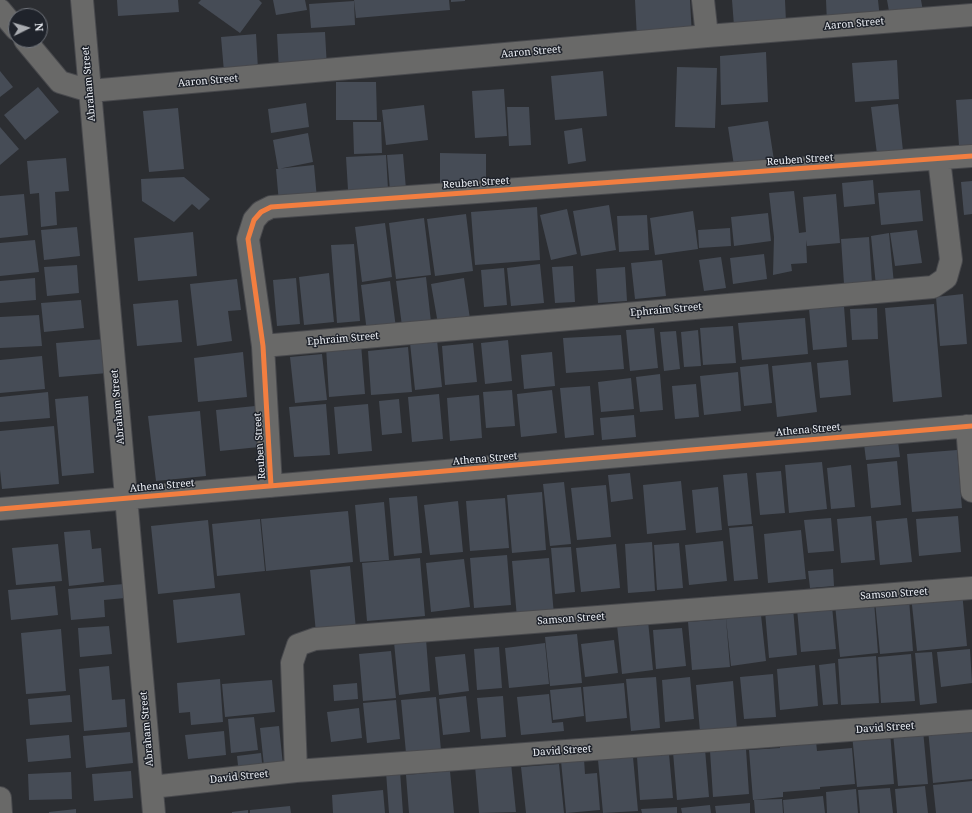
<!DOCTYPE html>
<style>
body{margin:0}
#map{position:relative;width:972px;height:813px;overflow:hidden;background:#2c2e32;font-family:"Noto Serif",serif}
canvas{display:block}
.north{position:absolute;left:8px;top:8px;width:40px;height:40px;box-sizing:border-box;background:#1f232b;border:1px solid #71757c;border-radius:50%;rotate:85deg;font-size:11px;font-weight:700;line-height:16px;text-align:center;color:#edf0f6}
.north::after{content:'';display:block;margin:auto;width:14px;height:18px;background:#a9acb1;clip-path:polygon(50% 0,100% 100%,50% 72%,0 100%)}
</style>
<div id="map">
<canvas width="972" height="813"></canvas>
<div class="north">N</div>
</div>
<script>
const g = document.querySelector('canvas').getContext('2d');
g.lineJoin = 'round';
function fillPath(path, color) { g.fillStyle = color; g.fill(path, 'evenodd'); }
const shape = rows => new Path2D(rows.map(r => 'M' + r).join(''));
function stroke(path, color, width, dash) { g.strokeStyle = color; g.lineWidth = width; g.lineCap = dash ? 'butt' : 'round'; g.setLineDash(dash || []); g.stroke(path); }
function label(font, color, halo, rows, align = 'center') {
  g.font = font + ' "Noto Serif",serif'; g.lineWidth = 3; g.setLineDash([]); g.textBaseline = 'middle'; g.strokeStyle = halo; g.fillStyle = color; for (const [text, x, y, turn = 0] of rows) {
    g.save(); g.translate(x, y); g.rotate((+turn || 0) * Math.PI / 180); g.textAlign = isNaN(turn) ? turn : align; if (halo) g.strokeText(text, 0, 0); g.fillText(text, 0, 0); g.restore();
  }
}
fillPath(shape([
 [117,0,178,0,179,12,118,16],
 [201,0,259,0,262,3,240,33,198,3],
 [273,0,305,0,307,10,276,15],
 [354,0,449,0,450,10,356,18],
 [451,0,465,0,465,1,451,2],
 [635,0,690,0,692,36,637,39],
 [732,0,785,0,786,22,734,26],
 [826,0,878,0,880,19,827,23],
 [887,0,921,0,923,11,890,17],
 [354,1,355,25,311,28,309,4],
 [325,32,327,68,279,70,277,34],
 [256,34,258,69,224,72,221,37],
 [766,52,768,102,721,105,720,56],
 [897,60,899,99,855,102,852,63],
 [677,67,717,68,715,128,675,127],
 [0,71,13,87,0,97],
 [603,71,607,116,555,120,551,76],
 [336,82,376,82,377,120,336,120],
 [38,87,59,112,25,140,4,115],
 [504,89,507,136,475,138,472,91],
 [972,99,972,145,959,146,956,100],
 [306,103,309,127,271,133,268,109],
 [898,104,903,151,877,154,871,107],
 [424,105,428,140,386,145,382,110],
 [507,107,529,107,531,145,509,146],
 [178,108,184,169,149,172,143,111],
 [768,121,775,167,735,172,728,127],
 [353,122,381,122,382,153,354,154],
 [0,127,19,149,0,165],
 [582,128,586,161,568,164,564,131],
 [308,133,313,162,278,169,273,140],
 [440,153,486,154,486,184,440,184],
 [403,154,406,189,390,191,387,155],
 [386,155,388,189,348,190,346,157],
 [66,158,69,191,55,192,57,225,41,227,39,193,30,194,27,161],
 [314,165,317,199,279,203,276,169],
 [184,177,210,199,199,210,192,204,174,222,142,201,141,179],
 [873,180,875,204,844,207,842,183],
 [972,181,972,214,964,215,961,182],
 [920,190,923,221,881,225,878,193],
 [794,191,799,233,806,232,803,197,836,194,840,243,807,246,806,240,807,263,791,264,792,271,773,275,774,237,769,193],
 [24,194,28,235,0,238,0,196],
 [609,205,616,250,581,256,573,211],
 [537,207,540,260,475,265,471,212],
 [567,209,577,254,551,260,540,215],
 [693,211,698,249,655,255,650,218],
 [768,213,771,241,734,246,731,217],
 [466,214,473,271,435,276,427,219],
 [647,215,649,250,619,252,617,216],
 [424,218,431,275,396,279,389,223],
 [385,223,392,277,362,282,355,227],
 [77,227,80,256,44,260,41,230],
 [730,228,731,246,699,248,698,230],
 [917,230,922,263,895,266,890,233],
 [193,232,197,276,138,281,134,238],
 [889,233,894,284,876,286,871,236],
 [869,237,872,283,844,284,841,239],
 [35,240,39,272,0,276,0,243],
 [354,244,360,321,337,323,331,245],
 [764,254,767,279,733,284,730,258],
 [721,257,726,288,704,291,699,260],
 [662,260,666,296,635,299,631,263],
 [540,264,544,303,511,306,507,268],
 [77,265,79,293,47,296,44,267],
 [573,266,575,302,555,303,552,267],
 [625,267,627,301,598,303,596,269],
 [504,268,507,305,484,307,481,270],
 [329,273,334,322,304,325,299,277],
 [426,277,431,322,402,326,396,281],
 [35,278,36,300,0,303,0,281],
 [296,278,300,324,277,326,273,280],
 [464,278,470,319,438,324,431,284],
 [237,279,241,310,228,311,232,341,197,346,190,284],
 [390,281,396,328,367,332,361,285],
 [963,294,967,344,940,346,936,297],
 [81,300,84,328,44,332,41,303],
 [178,300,182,342,137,346,133,304],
 [934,304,942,397,893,402,885,308],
 [844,306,847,347,813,350,809,309],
 [877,308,878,339,852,340,850,309],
 [39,315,42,346,0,348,0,317],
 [805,318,808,354,742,360,738,323],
 [733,326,736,363,703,365,700,328],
 [654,328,658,368,630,371,626,330],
 [698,330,701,366,684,367,681,332],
 [676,331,680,369,664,371,660,332],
 [621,335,624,369,566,373,563,338],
 [105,339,108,373,59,377,56,343],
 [437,340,442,387,415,390,410,343],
 [508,340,512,381,485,384,481,343],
 [473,343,477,382,445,385,442,346],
 [361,344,365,394,329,397,326,347],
 [408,347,412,392,371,395,368,351],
 [243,352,247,397,198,402,194,358],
 [552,352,555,386,524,389,521,355],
 [322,354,327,400,295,403,290,357],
 [42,356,45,389,0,393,0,360],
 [848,360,851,395,820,398,817,363],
 [811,362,817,412,777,417,772,366],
 [768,364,772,403,744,406,740,367],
 [738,372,741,411,704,415,700,376],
 [660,374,663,410,640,412,636,377],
 [631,378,634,409,601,412,598,382],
 [696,384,699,417,675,419,672,386],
 [590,386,594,435,565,438,560,388],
 [512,390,515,426,486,428,483,392],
 [552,390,557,433,521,437,517,394],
 [48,392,50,418,0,422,0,397],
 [439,394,443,439,412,442,408,397],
 [479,395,482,438,450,441,447,398],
 [88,396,94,473,62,476,55,399],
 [399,399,402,433,382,435,379,401],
 [326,404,330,455,294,457,289,407],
 [368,404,372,451,338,454,334,407],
 [255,406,259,447,220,451,216,410],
 [200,411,206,476,156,481,148,416],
 [634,415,636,437,602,440,600,418],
 [54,426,59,484,2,489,0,470,0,431],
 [898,441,900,457,866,460,864,444],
 [957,450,962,508,912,512,907,454],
 [897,461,901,505,871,508,867,464],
 [822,462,827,509,789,513,785,465],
 [851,465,855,507,831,509,827,468],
 [781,471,785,513,760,515,756,473],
 [630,473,633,499,611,502,608,475],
 [747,473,752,524,728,526,723,475],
 [681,481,686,530,647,534,643,485],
 [564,482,571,544,550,546,543,484],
 [606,485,611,537,577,540,571,488],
 [718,487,722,530,696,533,692,490],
 [542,492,546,550,512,553,507,495],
 [417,496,422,553,394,556,389,498],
 [505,498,509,548,470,551,466,501],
 [458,501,463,552,430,555,424,505],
 [384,502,389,560,360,562,355,505],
 [348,511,353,562,266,571,261,519],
 [871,516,875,560,841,563,837,519],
 [958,516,961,552,919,556,916,519],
 [831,518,834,551,808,553,804,520],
 [907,518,912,562,880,565,876,521],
 [260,519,265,571,217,576,212,524],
 [208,520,215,588,158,594,151,526],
 [753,526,758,579,734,581,729,528],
 [90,530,92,549,101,548,104,582,69,586,64,532],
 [801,530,806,579,768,583,764,534],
 [723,541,727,581,689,585,685,545],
 [652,542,655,591,628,593,625,544],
 [679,543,683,588,657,590,654,545],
 [58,544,62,581,16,585,12,548],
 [616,544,620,588,581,592,576,548],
 [571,547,575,592,555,594,551,548],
 [507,555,511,605,474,608,470,558],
 [420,558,425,616,367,621,362,563],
 [549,558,554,615,517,618,512,561],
 [464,559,470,607,431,612,426,563],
 [350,566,356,629,316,633,310,570],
 [833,569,834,586,810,588,808,571],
 [124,584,125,598,104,600,105,617,71,620,68,589],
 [55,586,58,615,11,620,8,590],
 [962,591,967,646,917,651,911,596],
 [240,593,245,635,177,643,173,600],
 [909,599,913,651,880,654,875,601],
 [874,601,878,653,840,657,835,604],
 [832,606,836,649,801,652,797,609],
 [793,608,797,655,769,658,765,611],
 [761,615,766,661,731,666,726,618],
 [726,619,730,667,692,670,688,622],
 [648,621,653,670,622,674,617,625],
 [109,626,112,654,80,657,78,628],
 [682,628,686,666,656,669,653,630],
 [61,629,66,691,26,694,21,633],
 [577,634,582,683,550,686,545,637],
 [426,639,430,691,399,695,394,642],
 [614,640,618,673,585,677,581,644],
 [545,643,549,684,509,688,505,648],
 [499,647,502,688,477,690,474,649],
 [970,649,972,683,941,687,937,652],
 [391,651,396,698,363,701,359,654],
 [932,652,937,703,920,705,915,653],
 [465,654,469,691,439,695,435,657],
 [911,654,915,701,881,703,878,657],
 [876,656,879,703,841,705,838,659],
 [835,663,838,704,823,705,819,665],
 [815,665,818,706,780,710,777,669],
 [109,666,112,700,125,699,127,727,84,731,79,669],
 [773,674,776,717,744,719,740,677],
 [656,677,660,728,631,731,626,679],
 [690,677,694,719,665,722,662,680],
 [220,679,223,722,191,725,190,712,179,713,177,683],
 [272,680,275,712,225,717,222,684],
 [733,681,737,729,700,732,696,685],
 [357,683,358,699,334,701,333,685],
 [624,683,627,718,586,722,583,687],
 [581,687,584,716,553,720,550,690],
 [549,694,552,723,563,722,564,731,521,735,517,697],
 [70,695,72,722,30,725,28,699],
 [466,696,470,732,443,735,439,699],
 [503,696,506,737,481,739,477,698],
 [436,697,441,750,406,753,401,700],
 [396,700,400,739,367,743,363,703],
 [359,708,362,738,331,742,327,712],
 [254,717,258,750,231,753,228,719],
 [972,725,972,779,933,783,928,729],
 [279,726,283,765,264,766,260,728],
 [923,730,928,784,898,786,893,733],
 [224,731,226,755,188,759,185,735],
 [890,731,894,784,857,787,852,734],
 [130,732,133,763,86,768,83,736],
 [69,735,71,758,28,762,26,739],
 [816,741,817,751,852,748,855,784,820,787,820,789,783,792,783,797,753,800,749,750,780,748,780,744],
 [705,749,709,797,677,800,673,752],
 [746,749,749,794,713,797,710,751],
 [261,753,263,772,239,775,237,756],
 [669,754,673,798,640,800,637,757],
 [633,757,638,811,603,813,598,760],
 [584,759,585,774,597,773,600,810,566,813,561,761],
 [511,763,516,812,479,813,475,766],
 [559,764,564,813,526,813,521,767],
 [131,771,133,798,94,801,92,774],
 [400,771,403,813,389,813,386,772],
 [450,771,454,813,409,813,406,775],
 [71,772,72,799,29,800,28,774],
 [972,781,972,813,936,813,933,785],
 [925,786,928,813,897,813,895,789],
 [890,788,893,813,860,813,858,790],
 [856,789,858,813,827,813,826,792],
 [383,790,385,813,333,813,332,795],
 [823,796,825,813,784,813,783,800],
 [782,799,783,813,755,813,754,800],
 [750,803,750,813,716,813,715,806],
 [710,805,711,813,682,813,681,808],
 [290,806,291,813,250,813,250,810],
 [677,807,677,813,642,813,641,809],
 [76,809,76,813,49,813,49,812],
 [248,810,248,813,232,813,232,812]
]), '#464c56');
const minor = shape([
 [82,0,154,813],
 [703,0,707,36],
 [0,10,16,29],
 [25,40,60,82,90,91,707,36,972,15],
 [263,346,933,287,946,278,951,260,939,159],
 [967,426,972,491],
 [271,486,263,346,248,239,254,220,261,212,271,207,972,156],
 [0,509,972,426],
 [296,771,292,663,298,645,315,639,972,588],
 [152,787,296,771,972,721],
 [0,798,1,813]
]);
stroke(minor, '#48494d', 24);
stroke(minor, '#696968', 22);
stroke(shape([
 [271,486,263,346,248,239,254,220,261,212,271,207,972,156],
 [0,509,972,426]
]), '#f27e40', 5);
label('10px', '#edf0f6', '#1f232b', [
 ["Aaron Street",854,24,-5],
 ["Aaron Street",531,52,-5],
 ["Aaron Street",208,81,-5],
 ["Abraham Street",89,84,-95],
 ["Reuben Street",800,160,-4],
 ["Reuben Street",476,183,-4],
 ["Ephraim Street",666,310,-5],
 ["Ephraim Street",343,339,-5],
 ["Abraham Street",118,407,-95],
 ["Athena Street",808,430,-5],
 ["Reuben Street",260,446,-94],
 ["Athena Street",485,459,-5],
 ["Athena Street",162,486,-5],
 ["Samson Street",894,594,-4],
 ["Samson Street",571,619,-4],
 ["David Street",885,728,-4],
 ["Abraham Street",147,729,-95],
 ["David Street",562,751,-4],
 ["David Street",239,777,-6]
]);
</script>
